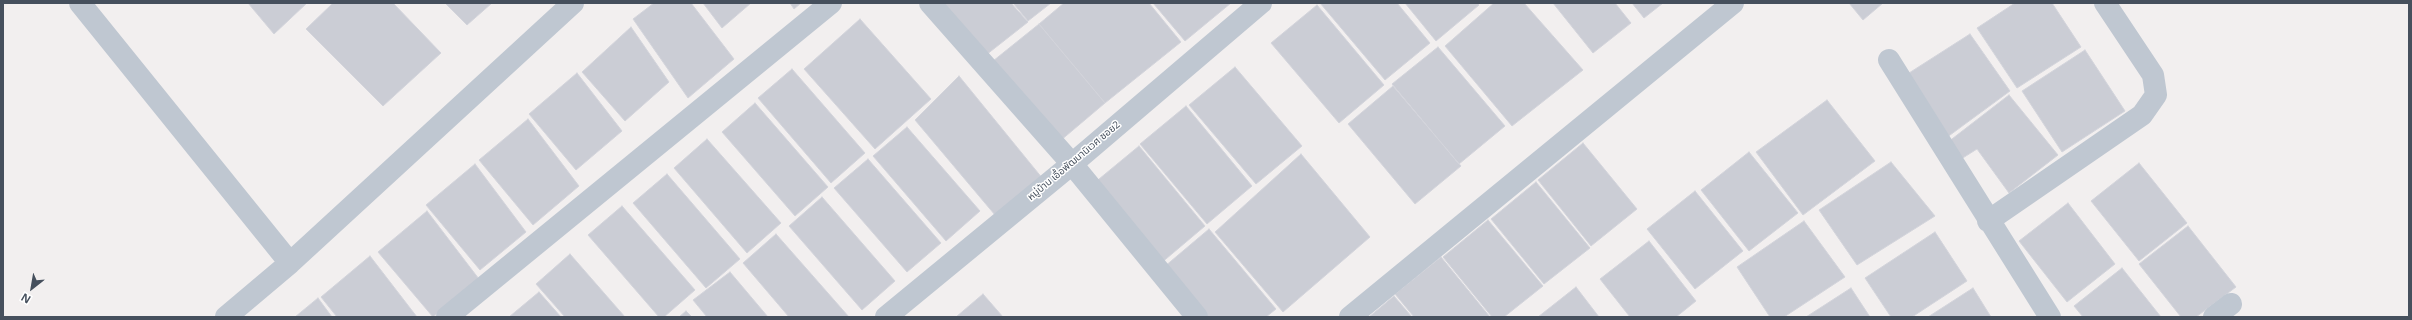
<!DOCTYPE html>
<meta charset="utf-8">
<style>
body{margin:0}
#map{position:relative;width:2412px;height:320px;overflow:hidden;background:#f2efef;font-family:"Open Sans",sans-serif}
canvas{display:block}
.frame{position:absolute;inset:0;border:4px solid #46505d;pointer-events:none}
.north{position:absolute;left:12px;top:268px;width:40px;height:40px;-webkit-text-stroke:3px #fff;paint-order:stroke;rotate:211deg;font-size:11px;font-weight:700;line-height:16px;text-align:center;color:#46505d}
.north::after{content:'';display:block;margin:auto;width:14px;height:18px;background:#46505d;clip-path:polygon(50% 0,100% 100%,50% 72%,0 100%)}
</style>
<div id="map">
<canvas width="2412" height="320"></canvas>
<div class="frame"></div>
<div class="north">N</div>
</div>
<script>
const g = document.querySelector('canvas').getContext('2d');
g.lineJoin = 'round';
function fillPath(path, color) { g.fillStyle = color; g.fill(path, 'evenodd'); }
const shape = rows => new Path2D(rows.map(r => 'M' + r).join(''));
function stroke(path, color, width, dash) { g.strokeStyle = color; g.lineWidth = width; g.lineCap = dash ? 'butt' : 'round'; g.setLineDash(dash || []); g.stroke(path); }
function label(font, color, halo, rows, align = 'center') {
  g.font = font + ' "Open Sans","Noto Sans Thai",sans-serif'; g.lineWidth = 3; g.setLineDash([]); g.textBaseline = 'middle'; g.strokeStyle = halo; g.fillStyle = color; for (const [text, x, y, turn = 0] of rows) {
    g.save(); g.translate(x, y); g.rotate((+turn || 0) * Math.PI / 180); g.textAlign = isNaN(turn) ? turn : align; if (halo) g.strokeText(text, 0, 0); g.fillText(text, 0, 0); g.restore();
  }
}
const building = shape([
 [248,3,307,3,274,34,248,3],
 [333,3,393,3,441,53,383,106,306,29,333,3],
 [445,3,492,3,467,25,445,3],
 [654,3,691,3,734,59,688,98,633,19,654,3],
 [703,3,751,3,722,28,703,3],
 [790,3,801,3,794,9,790,3],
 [941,3,1011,3,1028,22,986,55,941,3],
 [1013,3,1051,3,1028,21,1013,3],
 [1064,3,1149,3,1181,42,1105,103,1039,24,1064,3],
 [1153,3,1231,3,1185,41,1153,3],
 [1320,3,1397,3,1430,43,1385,80,1320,3],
 [1405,3,1477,3,1479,5,1436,41,1405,3],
 [1494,3,1524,3,1583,70,1512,126,1445,46,1494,3],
 [1553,3,1615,3,1631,23,1593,53,1553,3],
 [1632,3,1663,3,1644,18,1632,3],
 [1849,3,1883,3,1863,20,1849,3],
 [2015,3,2052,3,2081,47,2017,88,1977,28,2015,3],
 [1317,5,1384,85,1339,123,1271,43,1317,5],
 [860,19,931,99,875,149,804,69,860,19],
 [1039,24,1105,103,1060,141,993,61,1039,24],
 [631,27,669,82,625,121,582,72,631,27],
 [1970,34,2010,91,1946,138,1909,73,1970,34],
 [1438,47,1505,126,1459,164,1392,84,1438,47],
 [2085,50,2125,111,2062,152,2022,91,2085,50],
 [1235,67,1302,146,1256,184,1189,105,1235,67],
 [792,69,865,153,831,183,758,98,792,69],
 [577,73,622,131,576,170,529,114,577,73],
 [959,76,1043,179,995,215,915,120,959,76],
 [1393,86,1461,166,1415,204,1348,124,1393,86],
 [2009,95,2058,155,2009,193,1977,149,1958,161,1948,142,2009,95],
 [1827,100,1875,161,1803,215,1756,152,1827,100],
 [755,103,828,187,795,216,722,132,755,103],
 [1186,106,1252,186,1207,224,1140,144,1186,106],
 [528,119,579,186,533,225,479,160,528,119],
 [907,127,980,211,946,241,873,156,907,127],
 [707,139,781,223,747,253,674,168,707,139],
 [1583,143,1637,209,1591,246,1538,180,1583,143],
 [1139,146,1205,226,1160,264,1093,184,1139,146],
 [1749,152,1798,213,1749,251,1701,190,1749,152],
 [1301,154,1370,237,1283,312,1215,232,1301,154],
 [868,159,941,243,907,272,834,188,868,159],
 [1891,162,1935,216,1857,265,1819,210,1891,162],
 [2139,163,2187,223,2139,261,2091,201,2139,163],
 [475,164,526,232,480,270,426,205,475,164],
 [667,174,740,259,706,288,633,203,667,174],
 [1536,182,1590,248,1544,284,1491,219,1536,182],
 [1695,191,1743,251,1695,289,1647,229,1695,191],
 [822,197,895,281,862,310,789,226,822,197],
 [2068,203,2115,264,2067,302,2019,241,2068,203],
 [622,206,695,290,664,317,659,317,588,235,622,206],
 [427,211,479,279,433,317,378,252,427,211],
 [1488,220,1543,286,1504,317,1492,317,1443,257,1488,220],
 [1804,221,1845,277,1784,317,1770,317,1737,267,1804,221],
 [2188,226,2236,287,2196,317,2181,317,2139,264,2188,226],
 [1209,229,1276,309,1266,317,1206,317,1164,267,1209,229],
 [1935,232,1967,281,1912,317,1891,317,1865,278,1935,232],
 [776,234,849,317,789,317,743,263,776,234],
 [1649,241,1696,301,1676,317,1630,317,1600,279,1649,241],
 [570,254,625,317,565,317,536,284,570,254],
 [370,256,417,317,337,317,321,297,370,256],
 [1441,257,1490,317,1414,317,1395,294,1441,257],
 [2122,268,2161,317,2083,317,2074,306,2122,268],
 [730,272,768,317,707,317,693,300,730,272],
 [1576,287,1599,317,1538,317,1576,287],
 [1851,288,1870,317,1806,317,1851,288],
 [1973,288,1991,317,1928,317,1973,288],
 [539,292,561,317,509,317,539,292],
 [983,294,1003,317,956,317,983,294],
 [1394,296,1412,317,1369,317,1394,296],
 [318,298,332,317,295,317,318,298],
 [686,311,692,317,679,317,686,311]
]);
fillPath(building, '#cbcdd5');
stroke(building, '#d3d4db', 1);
stroke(shape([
 [80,3,290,263],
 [930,3,1072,164,1197,317],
 [1889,60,2050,317],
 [1988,221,2142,115,2156,95,2153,75,2105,3],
 [226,317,290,263,573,3],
 [447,317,831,3],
 [886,317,1072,164,1261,3],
 [1350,317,1733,3],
 [2214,317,2231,304]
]), '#bfc7d1', 22);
label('10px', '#46505d', '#fff', [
 ["หมู่บ้าน เอื้อพัฒนานิเวศ ซอย2",1074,161,-40]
]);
</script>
